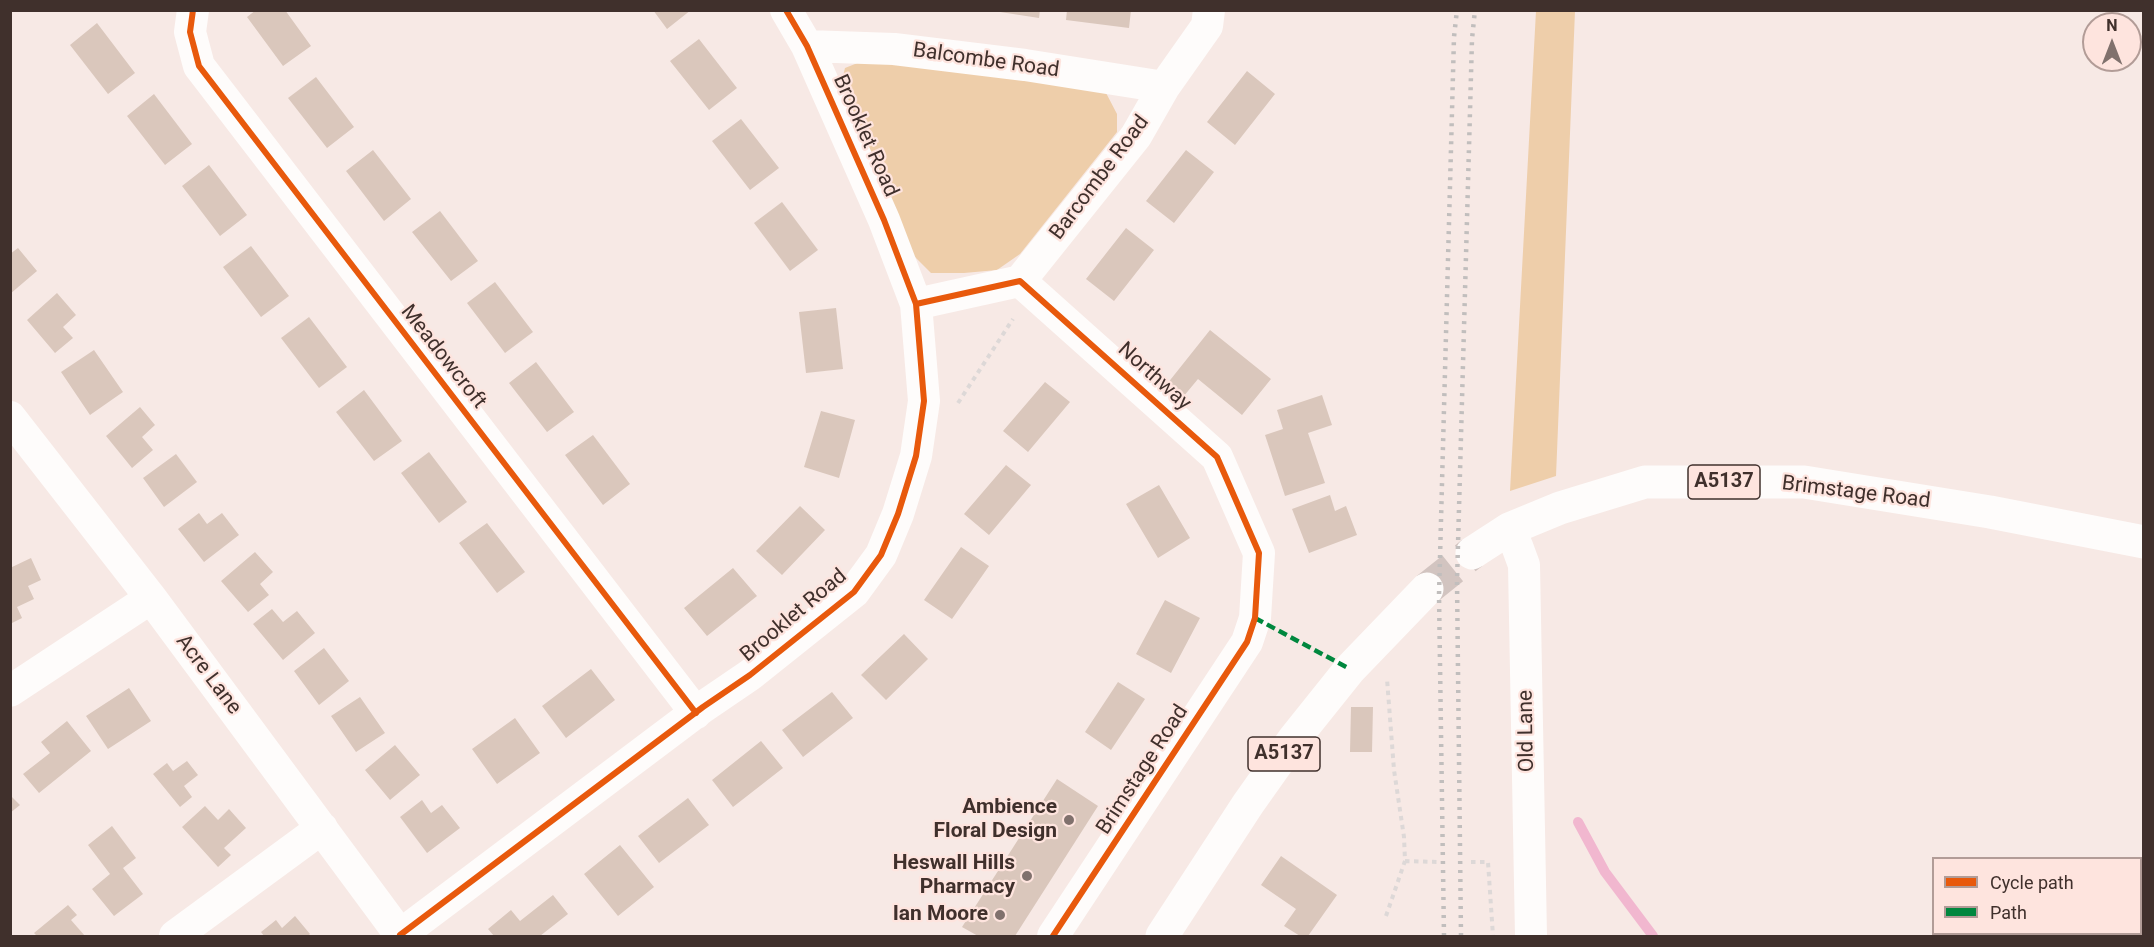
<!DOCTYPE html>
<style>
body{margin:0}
#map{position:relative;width:2154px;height:947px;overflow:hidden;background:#f7e9e5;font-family:Roboto,sans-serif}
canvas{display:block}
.frame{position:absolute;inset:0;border:12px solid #40302c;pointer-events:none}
.legend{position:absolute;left:1932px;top:857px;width:210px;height:78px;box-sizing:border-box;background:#fee4de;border:2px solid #b29c97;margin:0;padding:8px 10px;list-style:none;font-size:18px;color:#40302c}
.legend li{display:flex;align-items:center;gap:12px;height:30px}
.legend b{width:30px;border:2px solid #b29c97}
.north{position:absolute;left:2082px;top:12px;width:60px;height:60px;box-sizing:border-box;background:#fee4de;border:2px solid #b29c97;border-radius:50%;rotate:0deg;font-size:16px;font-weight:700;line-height:24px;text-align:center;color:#40302c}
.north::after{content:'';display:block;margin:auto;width:21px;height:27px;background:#80716d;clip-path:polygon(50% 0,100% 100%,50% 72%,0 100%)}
</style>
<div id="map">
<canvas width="2154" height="947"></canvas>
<div class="frame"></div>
<ul class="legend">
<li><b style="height:8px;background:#e8590c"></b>Cycle path</li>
<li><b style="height:8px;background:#00873e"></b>Path</li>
</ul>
<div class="north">N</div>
</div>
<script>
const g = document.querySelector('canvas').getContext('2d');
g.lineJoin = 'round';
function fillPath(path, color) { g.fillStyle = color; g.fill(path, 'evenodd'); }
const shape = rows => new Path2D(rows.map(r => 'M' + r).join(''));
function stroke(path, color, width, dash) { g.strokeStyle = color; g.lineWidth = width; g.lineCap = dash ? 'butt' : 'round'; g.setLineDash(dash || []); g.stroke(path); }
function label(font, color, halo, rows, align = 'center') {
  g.font = font + ' Roboto,sans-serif'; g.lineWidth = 4.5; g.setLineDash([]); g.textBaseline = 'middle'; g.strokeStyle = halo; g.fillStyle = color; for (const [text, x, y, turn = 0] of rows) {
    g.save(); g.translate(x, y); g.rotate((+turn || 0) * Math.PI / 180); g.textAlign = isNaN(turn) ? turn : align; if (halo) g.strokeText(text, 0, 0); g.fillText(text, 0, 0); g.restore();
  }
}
fillPath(shape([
 [1536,11,1575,11,1556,476,1510,491],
 [870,58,1105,91,1117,114,1117,132,1020,254,997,270,964,273,931,273,908,250,840,88,845,68]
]), '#eeceaa');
stroke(shape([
 [1578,822,1605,872,1653,936]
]), '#f1b7cf', 10);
fillPath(shape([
 [256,10,285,10,311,46,283,66,247,17],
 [653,10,691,10,667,29],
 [987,10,1040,10,1039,18],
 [1067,10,1131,10,1129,28,1066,20],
 [97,23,135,73,108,94,70,45],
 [699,39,737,88,709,110,670,61],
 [1247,71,1275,94,1235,145,1207,122],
 [316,77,354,127,327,148,288,98],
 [154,94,192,144,165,165,127,116],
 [741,119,779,168,750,190,712,141],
 [373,150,411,199,384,221,346,171],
 [1186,150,1214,172,1174,223,1146,201],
 [209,165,247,215,220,236,182,186],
 [782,202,818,250,790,271,754,223],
 [440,211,478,261,451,281,412,232],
 [1126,228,1154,250,1114,301,1086,279],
 [251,246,289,296,261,317,223,267],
 [18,248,37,271,10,294,10,254],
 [495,282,533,332,505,353,467,303],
 [57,293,76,315,63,327,73,338,55,353,27,320],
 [836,308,843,369,806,373,799,312],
 [309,317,347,367,319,388,281,338],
 [1210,330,1271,379,1242,415,1198,379,1183,397,1167,384],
 [94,350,123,392,90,415,61,372],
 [536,362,574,412,547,432,509,383],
 [1045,382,1070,402,1028,452,1003,431],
 [364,390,402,441,374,461,336,412],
 [1322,395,1332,425,1308,433,1325,483,1285,496,1265,435,1283,429,1277,410],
 [140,407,155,425,142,437,153,450,132,468,106,436],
 [821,411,855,420,839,478,804,467],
 [593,435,630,484,603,505,565,455],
 [429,452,467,502,439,523,401,473],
 [176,454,197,482,164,507,143,478],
 [1006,465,1031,485,989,535,964,514],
 [1159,485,1190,538,1158,558,1126,504],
 [1330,495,1335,511,1346,506,1357,535,1309,553,1292,509],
 [800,506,825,530,782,575,756,551],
 [199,513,207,524,222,513,239,535,204,562,178,529],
 [487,523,525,572,497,593,459,543],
 [961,547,989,566,952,619,924,600],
 [255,552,273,572,260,584,269,595,248,612,221,581],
 [31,558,41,580,28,586,34,599,17,607,22,618,10,624,10,568],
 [733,568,757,596,707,636,684,608],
 [1165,600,1200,618,1171,673,1136,654],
 [272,609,283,622,297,611,315,633,283,660,253,624],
 [904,634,928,659,886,700,861,675],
 [324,648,349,681,319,705,294,671],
 [591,669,615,700,566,738,542,706],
 [1118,682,1145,699,1111,750,1085,732],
 [129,688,151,721,108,749,86,716],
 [832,692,853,718,803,757,782,730],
 [360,697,385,733,356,752,331,716],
 [1351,707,1373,707,1372,752,1350,752],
 [515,718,540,753,497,784,472,749],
 [67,721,91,751,39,793,23,774,50,753,41,742],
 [761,741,783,768,733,807,712,780],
 [395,745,420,775,390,800,365,770],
 [187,761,198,775,184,786,192,797,180,807,153,774,167,763,173,771],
 [1057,779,1098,806,1015,936,978,936,962,927],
 [10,795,20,805,10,813],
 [688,798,709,825,659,863,638,836],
 [422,800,431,813,442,805,460,828,427,853,400,817],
 [205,806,218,820,229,809,246,828,224,848,231,855,218,867,182,827],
 [112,826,136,858,123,868,143,894,114,916,92,889,110,874,88,845],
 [620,845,654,887,618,916,584,874],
 [1281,856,1337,895,1308,936,1300,936,1284,926,1296,909,1261,885],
 [553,895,568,914,540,936,494,936,488,929,511,910,520,921],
 [68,905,77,915,71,920,85,936,37,936,34,933],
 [295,916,310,934,308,936,264,936,261,932,276,920,282,928]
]), '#dac7bc');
stroke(shape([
 [1427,589,1472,553]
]), '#d2c4c0', 33, [33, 16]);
stroke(shape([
 [958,403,1013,319],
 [1405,861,1438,862],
 [1471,862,1488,862,1493,936],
 [1386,916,1405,861,1404,837,1394,770,1387,679]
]), '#ddd8d7', 4, [4.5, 4.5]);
stroke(shape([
 [193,10,190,32,199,66,696,713],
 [807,46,894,49,1025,65,1164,87],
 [1020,281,1136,136,1164,87,1207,26,1209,10],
 [916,304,1020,281,1217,457,1259,553,1255,618,1247,642,1053,936],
 [10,417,151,598,401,936],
 [1509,529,1517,546,1524,565,1531,936],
 [10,691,151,598],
 [400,935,703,707,750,675,854,592,881,555,898,514,916,456,924,401,916,304,884,220,807,46,786,10],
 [175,936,322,828]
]), '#fefcfb', 32);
stroke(shape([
 [1472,553,1509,529,1560,508,1645,482,1804,482,1990,512,2144,542],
 [1162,936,1248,804,1294,739,1350,669,1427,589]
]), '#fefcfb', 33);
stroke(shape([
 [1444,936,1439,595,1454,37,1457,10],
 [1461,936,1457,581,1472,39,1475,10]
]), '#c1bebd', 4.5, [3, 6]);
stroke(shape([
 [1255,618,1350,669]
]), '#00873e', 4.5, [9, 4.5]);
stroke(shape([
 [193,10,190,32,199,66,696,713],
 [916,304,1020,281,1217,457,1259,553,1255,618,1247,642,1053,936],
 [400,935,703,707,750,675,854,592,881,555,898,514,916,456,924,401,916,304,884,220,807,46,786,10]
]), '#e8590c', 6);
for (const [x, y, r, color] of [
 [1069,820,6,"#80716d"],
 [1027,876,6,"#80716d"],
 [1000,915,6,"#80716d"]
]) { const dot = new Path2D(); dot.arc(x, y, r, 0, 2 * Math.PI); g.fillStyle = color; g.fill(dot); stroke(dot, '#fee4de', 2); }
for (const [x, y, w] of [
 [1724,482,72],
 [1284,754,72]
]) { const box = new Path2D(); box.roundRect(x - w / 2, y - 17, w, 34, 4.5); g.fillStyle = '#fee4de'; g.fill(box); stroke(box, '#40302c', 1.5); }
label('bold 20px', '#40302c', null, [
 ["A5137",1724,482],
 ["A5137",1284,754]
]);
label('21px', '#40302c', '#fee4de', [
 ["Balcombe Road",986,61,8],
 ["Brooklet Road",865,136,66],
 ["Barcombe Road",1100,178,-53],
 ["Meadowcroft",443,357,52],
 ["Northway",1154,377,42],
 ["Brimstage Road",1856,493,7],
 ["Brooklet Road",794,616,-40],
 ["Acre Lane",208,675,53],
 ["Old Lane",1527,731,-91],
 ["Brimstage Road",1143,770,-57]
]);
label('bold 21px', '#40302c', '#fee4de', [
 ["Ambience",1057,808],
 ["Floral Design",1057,832],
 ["Heswall Hills",1015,864],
 ["Pharmacy",1015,888],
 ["Ian Moore",988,915]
], 'right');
</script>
